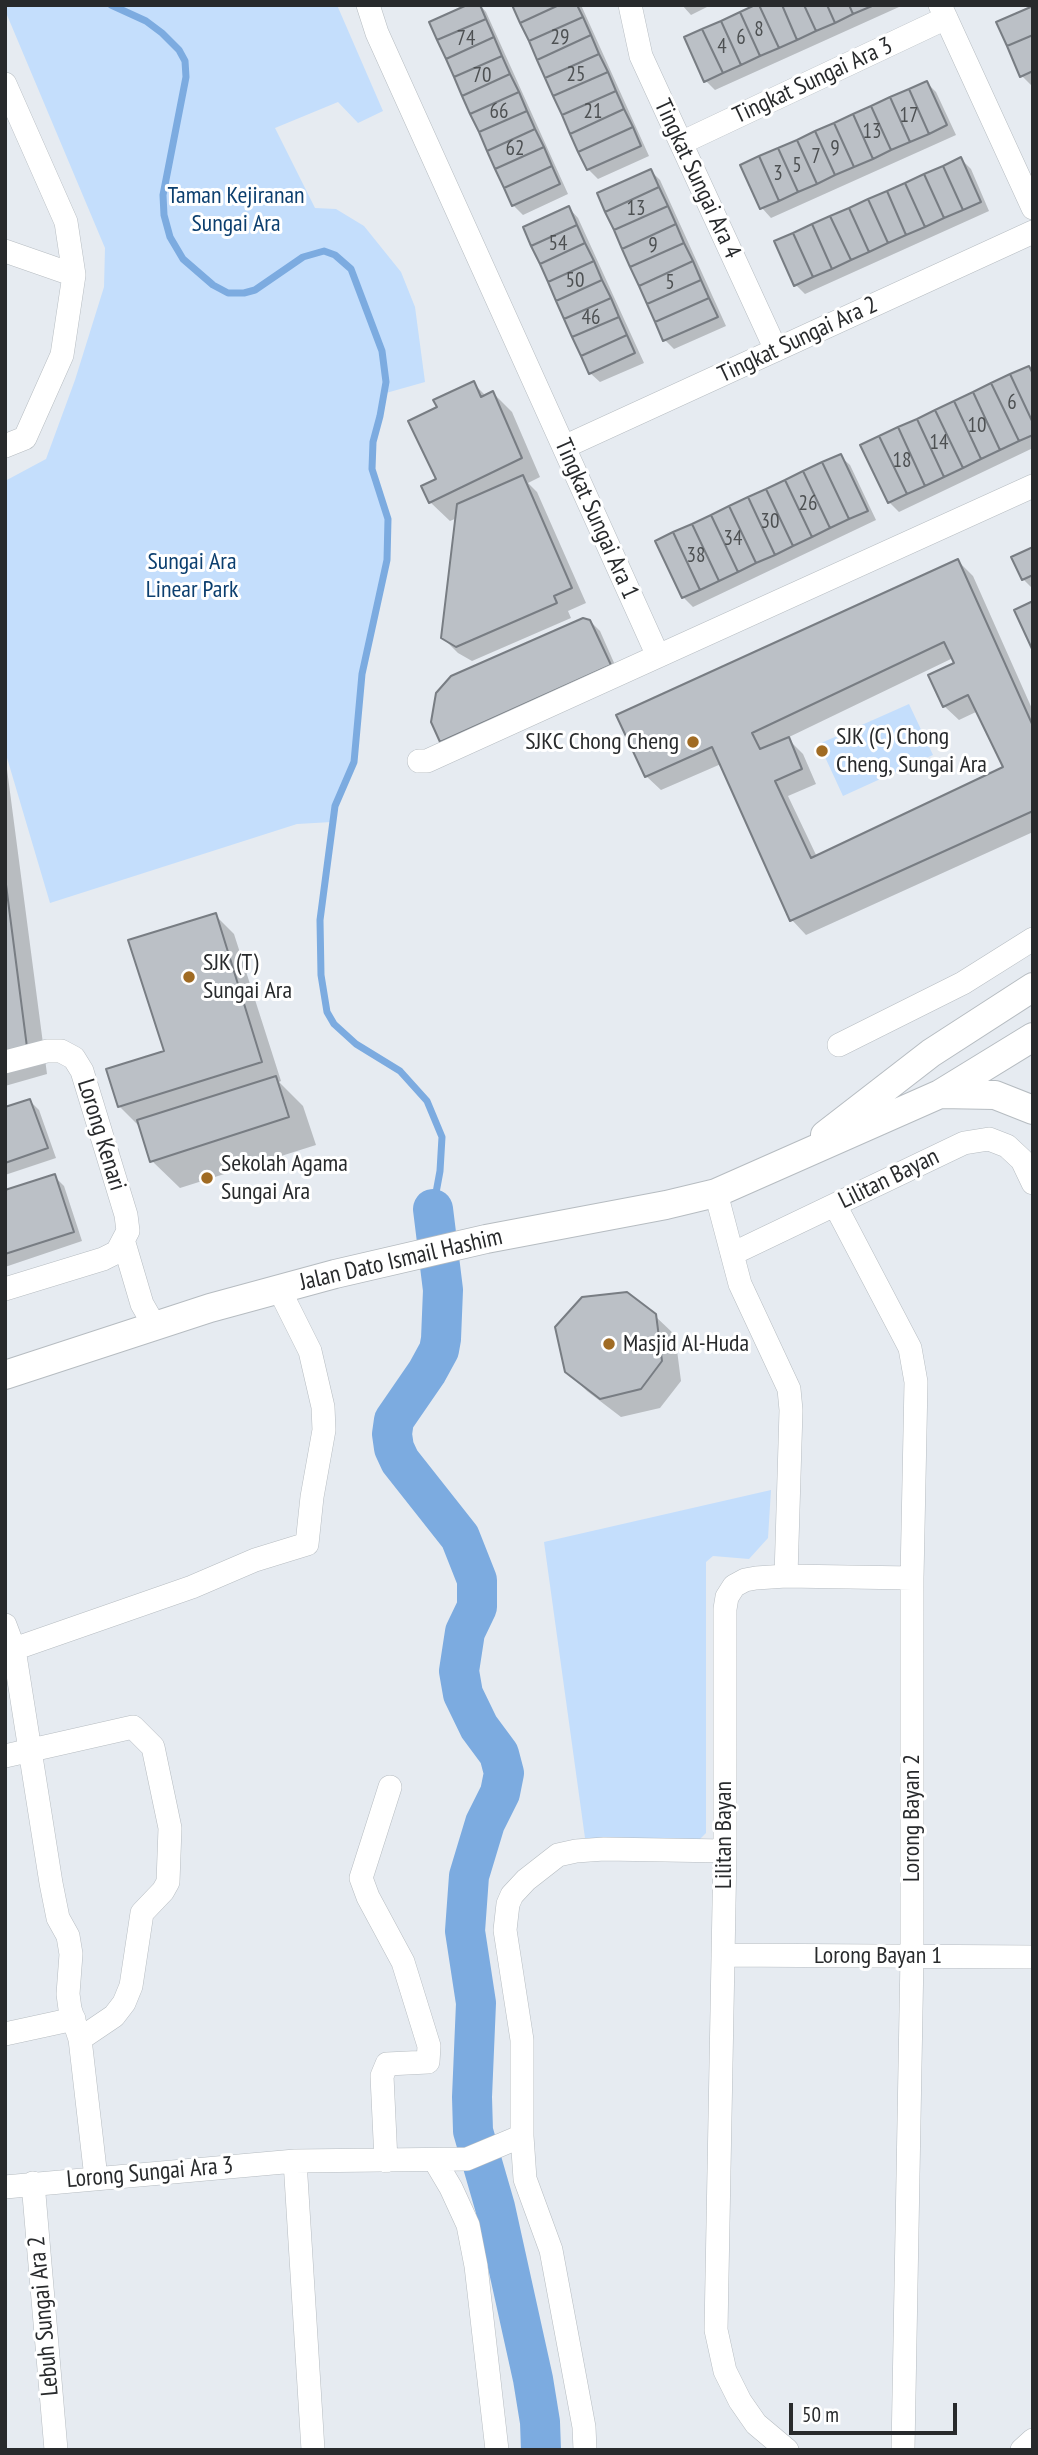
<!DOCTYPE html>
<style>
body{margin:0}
#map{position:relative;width:1038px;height:2455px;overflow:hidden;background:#e6ebf1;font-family:"PT Sans Narrow",sans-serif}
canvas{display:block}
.frame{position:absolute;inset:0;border:7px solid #282a2c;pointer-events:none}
.scale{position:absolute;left:789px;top:2403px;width:168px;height:32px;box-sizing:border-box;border:4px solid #282a2c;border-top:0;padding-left:9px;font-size:21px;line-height:24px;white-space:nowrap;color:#282a2c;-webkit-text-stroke:5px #fff;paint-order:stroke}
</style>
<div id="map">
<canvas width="1038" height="2455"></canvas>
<div class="frame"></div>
<div class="scale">50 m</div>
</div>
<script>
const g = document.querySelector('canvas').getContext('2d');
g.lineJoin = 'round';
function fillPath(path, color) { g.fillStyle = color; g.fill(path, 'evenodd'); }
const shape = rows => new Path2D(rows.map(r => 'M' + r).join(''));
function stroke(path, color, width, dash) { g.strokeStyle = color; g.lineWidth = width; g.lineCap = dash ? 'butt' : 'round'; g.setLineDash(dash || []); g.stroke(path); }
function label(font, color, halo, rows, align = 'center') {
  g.font = font + ' "PT Sans Narrow",sans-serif'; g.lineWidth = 6; g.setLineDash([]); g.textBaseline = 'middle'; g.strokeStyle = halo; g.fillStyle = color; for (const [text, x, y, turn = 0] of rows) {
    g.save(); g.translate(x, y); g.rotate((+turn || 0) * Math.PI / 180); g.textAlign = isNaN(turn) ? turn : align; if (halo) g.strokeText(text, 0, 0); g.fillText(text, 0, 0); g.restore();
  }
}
fillPath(shape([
 [6,5,337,5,383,111,358,123,338,102,275,128,315,208,336,209,364,226,401,272,415,307,425,382,386,393,373,442,372,470,388,519,387,560,362,674,354,762,335,806,332,822,297,824,50,903,5,751,5,481,46,459,75,380,104,287,105,248,7,15],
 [909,704,933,755,843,796,819,744],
 [771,1490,768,1538,749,1559,713,1556,706,1562,706,1833,698,1841,585,1838,544,1542]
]), '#c4defc');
fillPath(shape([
 [480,5,486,12,568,194,523,215,513,205],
 [514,5,581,5,649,156,598,179,588,169],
 [682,5,711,5,691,15],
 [759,5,898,5,899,7,715,90,705,80],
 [1033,8,1033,85,1031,85,1022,76],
 [927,83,936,92,956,135,771,218,762,208,743,166],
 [961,159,971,169,989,211,805,294,796,285],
 [651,171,660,180,726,326,674,349,665,340],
 [569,208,578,218,644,363,600,382,590,373],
 [1033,366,1033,448,899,512,889,502,862,446],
 [473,383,486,396,493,393,512,412,540,477,528,483,537,492,586,603,568,611,571,618,472,661,458,653,443,638,457,518,450,521,430,502,438,480,440,407],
 [840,456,850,465,876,520,693,607,683,597],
 [1033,549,1033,589,1023,579],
 [958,561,973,576,1033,711,1033,832,806,935,792,920,721,764,661,790,646,776],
 [953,658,956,664,944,706,959,720,978,711,1005,768,817,857,788,796,816,784,803,754,787,738],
 [590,621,600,631,619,674,451,750,442,741],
 [5,754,47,1074,5,1086],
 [215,915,234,934,281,1081,279,1082,303,1106,316,1145,180,1188,152,1161,141,1125,138,1125,119,1106,166,1053],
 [30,1101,39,1110,56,1158,5,1175,5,1109],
 [54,1176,64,1186,82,1241,5,1267,5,1192],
 [655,1316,675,1335,681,1381,660,1408,621,1417,587,1391,567,1371]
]), '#0003');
stroke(shape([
 [111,5,146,21,162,33,179,50,185,61,186,77,163,195,164,215,170,237,183,259,213,285,228,293,244,293,255,290,303,257,324,251,335,255,351,269,382,351,386,382,380,416,373,442,372,469,388,519,387,560,362,674,354,762,335,806,320,920,321,975,327,1012,334,1024,356,1044,400,1071,427,1101,442,1137,440,1171,433,1209]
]), '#7cabe0', 7);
stroke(shape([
 [433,1209,443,1290,441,1339,439,1350,427,1372,394,1420,392,1434,394,1448,400,1461,460,1537,477,1580,477,1607,465,1632,459,1671,463,1694,479,1727,499,1754,504,1773,500,1793,485,1823,469,1876,465,1931,476,2003,472,2097,473,2131,495,2207,533,2379,540,2422,541,2450]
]), '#7cabe0', 40);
const building = shape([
 [467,5,480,5,486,19,437,40,429,22,467,5],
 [512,5,559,5,520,23,512,5],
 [559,5,577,5,583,17,529,41,520,23,559,5],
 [755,5,759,5,779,48,760,56,740,12,755,5],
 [759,5,782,5,797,40,779,48,759,5],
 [782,5,804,5,816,31,797,40,782,5],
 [804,5,827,5,835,23,816,31,804,5],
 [827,5,849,5,853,14,835,23,827,5],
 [849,5,872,5,872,6,853,14,849,5],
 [1033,6,1033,35,1007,46,996,22,1033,6],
 [740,12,760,56,741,65,721,21,740,12],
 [583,17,591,35,537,60,529,41,583,17],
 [486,19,494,37,446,59,437,40,486,19],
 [721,21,741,65,723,73,702,29,721,21],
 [702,29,723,73,704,82,684,37,702,29],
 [591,35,599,54,545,78,537,60,591,35],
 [1033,35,1033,71,1020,77,1007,46,1033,35],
 [494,37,502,56,454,77,446,59,494,37],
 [599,54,608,72,553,96,545,78,599,54],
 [502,56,510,74,462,96,454,77,502,56],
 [608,72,616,91,562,115,553,96,608,72],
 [510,74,519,92,470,114,462,96,510,74],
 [927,81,947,125,929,134,909,89,927,81],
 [909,89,929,134,910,142,890,97,909,89],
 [616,91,624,109,570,134,562,115,616,91],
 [519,92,527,111,479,132,470,114,519,92],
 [890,97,910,142,891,150,871,106,890,97],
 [871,106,891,150,873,159,853,114,871,106],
 [624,109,633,127,578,152,570,134,624,109],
 [527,111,535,129,487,151,479,132,527,111],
 [853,114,873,159,854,167,834,123,853,114],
 [834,123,854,167,835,175,815,131,834,123],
 [633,127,641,146,587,170,578,152,633,127],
 [535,129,544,147,495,169,487,151,535,129],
 [815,131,835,175,817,184,797,140,815,131],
 [797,140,817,184,798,192,778,148,797,140],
 [544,147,552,166,504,188,495,169,544,147],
 [778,148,798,192,779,201,759,156,778,148],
 [759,156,779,201,760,209,740,165,759,156],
 [961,157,981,202,963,210,943,166,961,157],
 [552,166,560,184,512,206,504,188,552,166],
 [943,166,963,210,944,218,924,174,943,166],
 [651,169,659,187,605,212,597,193,651,169],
 [924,174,944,218,925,227,905,183,924,174],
 [905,183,925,227,906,235,887,191,905,183],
 [659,187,668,206,614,230,605,212,659,187],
 [887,191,906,235,888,243,868,199,887,191],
 [868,199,888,243,869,252,849,208,868,199],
 [569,206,577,225,531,246,523,227,569,206],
 [668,206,676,224,622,249,614,230,668,206],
 [849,208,869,252,851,260,830,216,849,208],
 [830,216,851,260,832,269,812,224,830,216],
 [676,224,684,243,630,267,622,249,676,224],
 [812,224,832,269,813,277,793,233,812,224],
 [577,225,585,243,540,264,531,246,577,225],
 [793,233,813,277,794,286,774,241,793,233],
 [585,243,594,261,548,282,540,264,585,243],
 [684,243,693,261,639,286,630,267,684,243],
 [594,261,602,280,556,301,548,282,594,261],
 [693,261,701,280,647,304,639,286,693,261],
 [602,280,611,298,564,319,556,301,602,280],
 [701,280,709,298,655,322,647,304,701,280],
 [611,298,619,317,572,337,564,319,611,298],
 [709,298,718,317,663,341,655,322,709,298],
 [619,317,627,335,581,356,572,337,619,317],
 [627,335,635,353,589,374,581,356,627,335],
 [1029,366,1033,374,1033,423,1010,374,1029,366],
 [1010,374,1033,423,1033,435,1019,441,991,383,1010,374],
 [474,381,481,397,493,391,522,458,429,503,421,486,436,479,408,421,437,407,433,400,474,381],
 [991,383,1019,441,1000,450,973,392,991,383],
 [973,392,1000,450,981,459,954,401,973,392],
 [954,401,981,459,963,468,935,410,954,401],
 [935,410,963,468,944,477,917,419,935,410],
 [917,419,944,477,925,486,898,427,917,419],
 [898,427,925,486,907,494,879,436,898,427],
 [879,436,907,494,888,503,860,445,879,436],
 [841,454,868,511,849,519,822,462,841,454],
 [822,462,849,519,830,528,803,471,822,462],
 [803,471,830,528,812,537,785,480,803,471],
 [523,475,572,588,554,596,557,603,456,647,441,638,457,504,523,475],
 [785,480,812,537,793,546,766,489,785,480],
 [766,489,793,546,775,555,748,497,766,489],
 [748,497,775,555,756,563,729,506,748,497],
 [729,506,756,563,738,572,711,515,729,506],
 [711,515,738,572,719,581,692,524,711,515],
 [692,524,719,581,700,590,673,532,692,524],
 [673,532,700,590,682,598,655,541,673,532],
 [1033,547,1033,575,1022,580,1011,557,1033,547],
 [958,559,1033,726,1033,811,790,921,712,747,645,777,616,715,958,559],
 [944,642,954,663,928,675,943,707,968,695,1003,767,811,858,775,781,802,769,789,737,760,749,752,733,944,642],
 [1033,601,1033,651,1014,610,1033,601],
 [583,618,590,620,611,665,440,742,431,722,436,693,451,676,583,618],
 [5,877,28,1055,5,1062,5,877],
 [216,913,262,1062,118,1107,106,1069,164,1051,128,940,216,913],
 [276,1076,289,1117,150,1162,137,1120,276,1076],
 [30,1099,48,1148,5,1163,5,1107,30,1099],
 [55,1174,74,1232,5,1254,5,1190,55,1174],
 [627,1292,656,1314,662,1361,641,1389,600,1399,565,1372,555,1327,582,1297,627,1292]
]);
fillPath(building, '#bbc0c6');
stroke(building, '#787d83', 2);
const minor = shape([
 [368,5,377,33,658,656],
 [630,5,641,56,776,350],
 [940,5,1033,208],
 [5,84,66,222,74,275,62,355,25,438,5,446],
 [681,143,946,18],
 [5,251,74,275],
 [564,447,1033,232],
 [419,761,427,761,1033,486],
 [839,1045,963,983,1033,939],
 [5,1062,47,1051,61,1051,74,1058,82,1071,126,1215,128,1231,117,1252,103,1259,5,1289],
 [716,1193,740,1284,789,1389,791,1410,786,1576],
 [835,1205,910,1348,916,1382,912,1578,912,1956,903,2450],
 [124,1243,142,1304,154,1325],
 [732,1254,964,1143,989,1139,1007,1146,1022,1160,1033,1183],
 [5,1625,14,1649,51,1883,58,1918,68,1936,71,1954,68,1994,70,2009,80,2039,96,2178],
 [14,1649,192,1587,255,1560,307,1544,312,1497,324,1430,323,1407,310,1351,279,1289],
 [5,1756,133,1727,153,1747,170,1828,168,1882,163,1891,142,1913,131,1986,124,2003,114,2016,80,2039],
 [723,1955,1033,1957],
 [5,2034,74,2019],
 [295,2161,313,2450],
 [386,2161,382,2076,387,2064,428,2062,429,2046,403,1962,368,1897,361,1878,390,1787],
 [435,2161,451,2188,468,2225,476,2266,497,2450],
 [33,2183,56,2450],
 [5,2187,295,2161,467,2159,522,2136],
 [585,2450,584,2427,551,2250,525,2179,522,2136,522,2040,505,1930,508,1904,512,1895,526,1880,558,1855,576,1851,604,1849,725,1851],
 [787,2450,756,2424,740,2401,725,2371,716,2330,725,1851,725,1609,727,1597,734,1586,745,1580,756,1578,786,1576,912,1578],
 [1022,2450,1033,2440]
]);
const major = shape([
 [940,1094,995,1095,1033,1110],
 [825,1135,931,1053,1033,987],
 [5,1375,210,1308,335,1274,486,1239,666,1205,716,1193,940,1094,1033,1037]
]);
stroke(minor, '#b6bcc1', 24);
stroke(major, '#b6bcc1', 30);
stroke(minor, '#fff', 23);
stroke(major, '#fff', 28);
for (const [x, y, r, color] of [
 [693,742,7,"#a06b23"],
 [822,751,7,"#a06b23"],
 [189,977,7,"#a06b23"],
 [207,1178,7,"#a06b23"],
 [609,1344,7,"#a06b23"]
]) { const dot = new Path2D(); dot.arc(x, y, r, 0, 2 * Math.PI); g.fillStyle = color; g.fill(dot); stroke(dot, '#fff', 2.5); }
label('21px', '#4d5052', null, [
 ["8",759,30],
 ["29",560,38],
 ["6",741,38],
 ["74",466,39],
 ["4",722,47],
 ["25",576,75],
 ["70",482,76],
 ["66",499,112],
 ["21",593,112],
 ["17",909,116],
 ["13",872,132],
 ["62",515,149],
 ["9",835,149],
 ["7",816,157],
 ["5",797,166],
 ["3",778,174],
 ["13",636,209],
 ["54",558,244],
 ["9",653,246],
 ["50",575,281],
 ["5",670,283],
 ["46",591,318],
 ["6",1012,403],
 ["10",977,426],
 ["14",939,443],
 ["18",902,461],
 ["26",808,504],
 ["30",770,522],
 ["34",733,539],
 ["38",696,556]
]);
label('24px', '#282a2c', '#fff', [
 ["Tingkat Sungai Ara 3",813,81,-25],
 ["Tingkat Sungai Ara 4",697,179,65],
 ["Tingkat Sungai Ara 2",798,340,-25],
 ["Tingkat Sungai Ara 1",596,519,66],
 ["Lorong Kenari",101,1135,73],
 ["Lilitan Bayan",889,1179,-26],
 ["Jalan Dato Ismail Hashim",401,1260,-13],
 ["Lorong Bayan 2",912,1818,-90],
 ["Lilitan Bayan",724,1835,-90],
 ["Lorong Bayan 1",878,1956],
 ["Lorong Sungai Ara 3",150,2173,-5],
 ["Lebuh Sungai Ara 2",44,2316,-95]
]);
label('24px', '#0c3f6f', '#fff', [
 ["Taman Kejiranan",236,196],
 ["Sungai Ara",236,224],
 ["Sungai Ara",192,562],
 ["Linear Park",192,590]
]);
label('24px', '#282a2c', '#fff', [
 ["SJK (C) Chong",836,737],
 ["Cheng, Sungai Ara",836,765],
 ["SJKC Chong Cheng",679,742,"right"],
 ["SJK (T)",203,963],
 ["Sungai Ara",203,991],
 ["Sekolah Agama",221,1164],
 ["Sungai Ara",221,1192],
 ["Masjid Al-Huda",623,1344]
], 'left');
</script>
